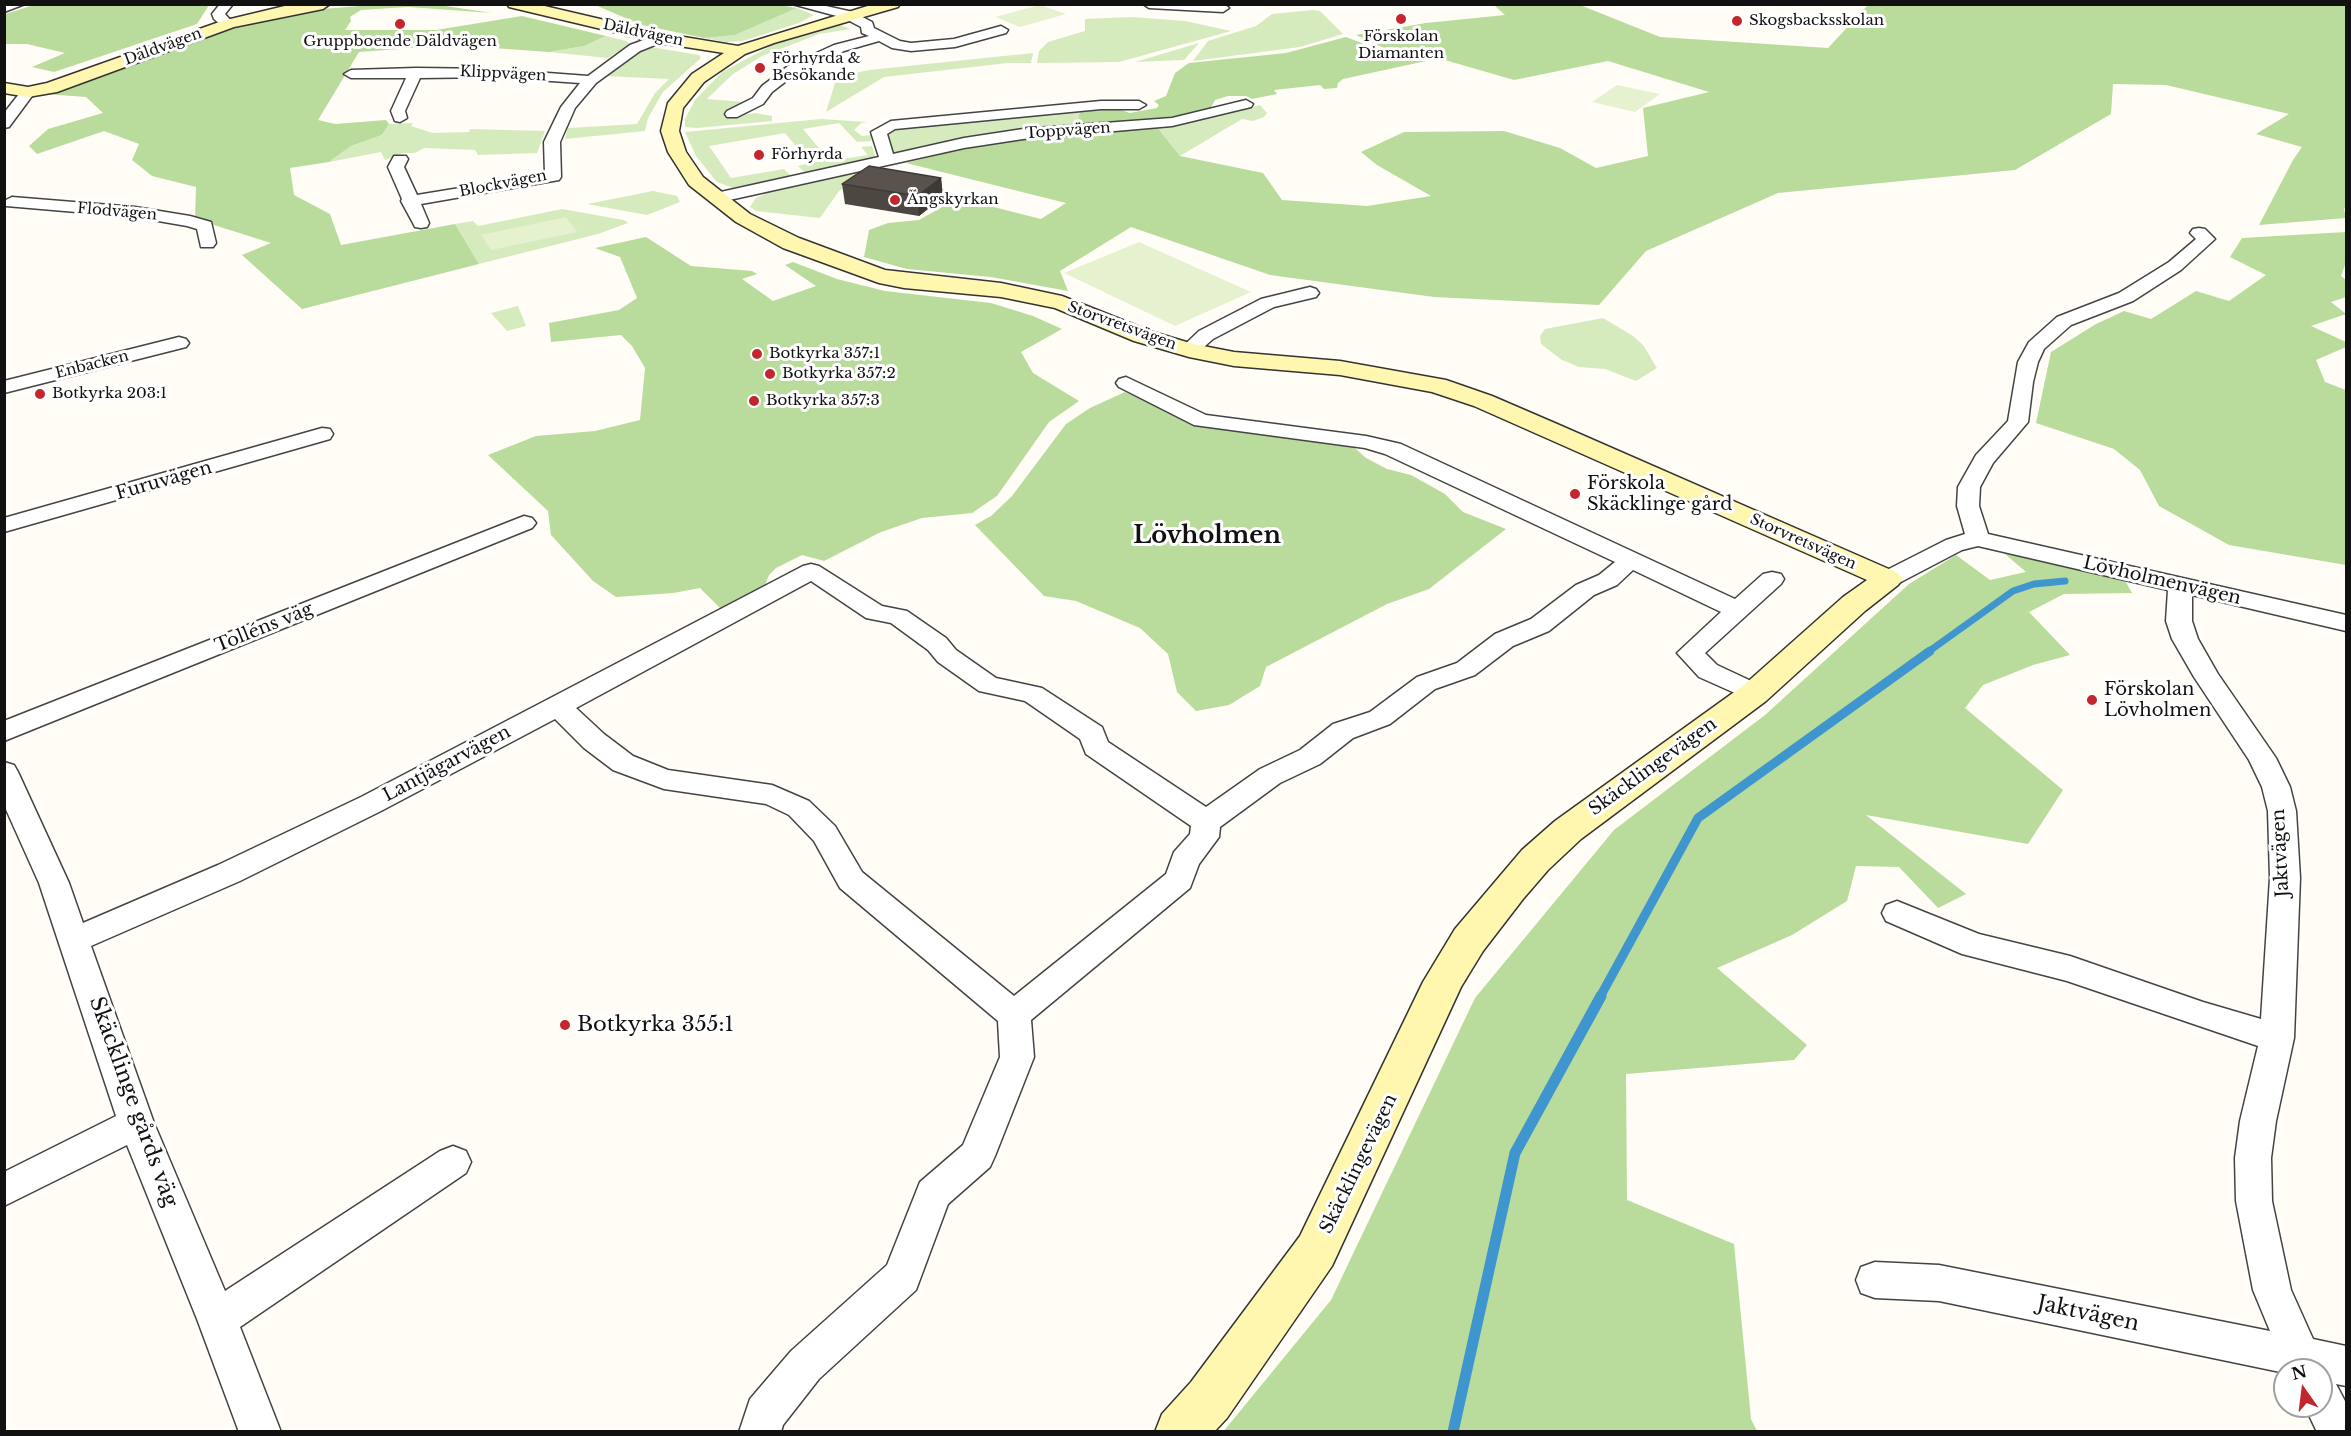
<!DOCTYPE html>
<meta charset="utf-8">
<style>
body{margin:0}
#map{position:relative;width:2351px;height:1436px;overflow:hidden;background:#fffdf5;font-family:"Libre Baskerville",serif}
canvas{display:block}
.frame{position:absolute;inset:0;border:6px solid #111;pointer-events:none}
.north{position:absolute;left:2273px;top:1358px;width:60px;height:60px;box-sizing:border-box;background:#fff;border:2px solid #a0a0a0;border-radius:50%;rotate:346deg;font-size:16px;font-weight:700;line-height:24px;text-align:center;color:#111}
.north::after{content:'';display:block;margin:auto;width:21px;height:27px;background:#c4262e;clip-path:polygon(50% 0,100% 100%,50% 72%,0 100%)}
</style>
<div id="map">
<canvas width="2351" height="1436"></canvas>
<div class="frame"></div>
<div class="north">N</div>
</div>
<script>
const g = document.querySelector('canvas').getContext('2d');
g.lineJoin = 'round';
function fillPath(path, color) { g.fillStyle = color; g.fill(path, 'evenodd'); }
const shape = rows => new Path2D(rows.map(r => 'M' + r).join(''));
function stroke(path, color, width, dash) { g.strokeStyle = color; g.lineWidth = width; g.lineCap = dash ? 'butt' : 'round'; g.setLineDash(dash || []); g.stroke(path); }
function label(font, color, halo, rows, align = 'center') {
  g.font = font + ' "Libre Baskerville",serif'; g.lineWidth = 6; g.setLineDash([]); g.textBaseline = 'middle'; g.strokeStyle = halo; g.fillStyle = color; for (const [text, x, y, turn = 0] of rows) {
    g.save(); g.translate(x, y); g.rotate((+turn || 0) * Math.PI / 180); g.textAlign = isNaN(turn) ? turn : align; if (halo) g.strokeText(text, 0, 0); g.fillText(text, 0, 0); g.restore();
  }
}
fillPath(shape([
 [797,8,814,15,799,23,743,41,726,42,704,38,735,35],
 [1313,10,1320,11,1343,34,1300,47,1193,61,1208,41,1256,26,1272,14],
 [1132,17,1185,21,1231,31,1119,62,1037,63,1039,51,1048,42,1085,31,1085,19],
 [838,24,850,29,819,34,762,56,733,74,707,99,745,102,727,112,736,116,755,113,772,116,772,121,697,128,685,127,685,119,695,100,722,72,776,43],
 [606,36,626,41,630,44,608,58,549,52,584,46],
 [1199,43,1184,60,1135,62],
 [647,48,657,48,699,55,701,58,663,92,648,118,645,131,565,139,568,128,637,124,655,93,669,79,605,76,639,51],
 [1033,53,1031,63,1008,63,884,77,826,112,836,80,847,75,869,70],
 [1260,105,1267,113,1264,117,1253,121,1242,119,1180,156,1157,127,1187,123],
 [1080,110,1077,126,992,133,897,154,891,153,887,141,888,132,897,128],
 [821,119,867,122,861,123,854,130,862,136,872,135,871,141,857,142,839,123,803,129,830,161,868,155,861,147,872,146,875,156,873,159,806,174,798,166,810,163,785,133,709,146,731,178,784,169,791,176,788,179,750,187,733,188,717,182,696,156,685,132],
 [413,123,411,126,433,133,469,132,470,129,545,131,537,153,478,155,475,150,424,148,415,153,404,153,385,160,381,152,329,162,351,146,382,135,389,124],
 [866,170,854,182,839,191,820,218,756,211,750,207,756,198,767,193],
 [653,191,677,196,680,202,647,215,587,204],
 [562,209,624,220,628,223,598,234,479,264,455,224,473,221,478,226],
 [518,306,526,326,507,331,491,313],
 [1603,318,1633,336,1643,345,1657,368,1636,381,1605,369,1579,367,1562,360,1541,344,1540,336,1545,329]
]), '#d5ebbd');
fillPath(shape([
 [37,4,209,4,209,5,197,24,54,72,32,67,65,53,27,44,5,44,5,14],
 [371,5,439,5,492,13,408,7,361,10,350,17,351,21,345,30,436,30,522,16,606,36,584,46,549,52,451,45,359,52,318,120,335,124,386,120,389,124,382,135,351,146,329,162,290,168,294,195,330,214,341,245,455,224,479,264,302,309,242,255,271,243,195,219,196,187,152,176,132,160,139,144,104,131,37,154,29,146,48,129,103,113,86,97,45,94,59,89,226,29,310,10],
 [780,5,797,8,735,35,704,38,642,25,595,5],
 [1494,5,1580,5,1660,37,1828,48,1868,5,2346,5,2346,207,2344,209,2346,218,2259,225,2293,160,2302,147,2256,134,2289,114,2166,85,2113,84,2111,114,2015,170,1778,193,1646,251,1599,305,1434,297,1270,275,1131,227,1060,271,1068,291,991,277,907,269,864,257,869,230,888,223,919,220,958,198,1041,219,1066,203,906,163,988,142,1038,136,1157,127,1180,156,1263,173,1282,200,1367,206,1431,196,1377,165,1361,152,1404,132,1504,131,1560,148,1596,168,1648,156,1643,108,1709,92,1608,61,1514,80,1438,58,1384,48,1356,35,1426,23,1505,15],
 [1346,37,1380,50,1426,61,1343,79,1338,83,1337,88,1324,89,1320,85,1274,90,1277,94,1252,99,1246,96,1228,96,1215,100,1210,109,1172,118,1077,126,1080,110,1116,108,1130,113,1157,108,1159,105,1154,101,1166,96,1175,73,1189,63,1286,53],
 [2346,232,2346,262,2341,276,2346,280,2346,297,2331,302,2346,314,2311,326,2346,342,2346,347,2316,360,2325,382,2346,390,2346,565,2229,545,2159,506,2140,470,2114,449,2036,423,2051,352,2096,324,2124,311,2151,319,2196,291,2229,301,2266,275,2230,257,2242,238],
 [646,237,691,266,752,271,757,274,742,279,773,301,816,286,785,265,793,262,837,279,885,291,991,303,1033,316,1062,329,1021,352,1033,373,1079,401,1049,422,997,496,972,513,922,518,881,532,824,561,802,555,776,568,769,575,762,593,723,611,700,588,673,593,616,597,593,581,551,535,548,511,488,455,536,436,595,431,640,420,645,368,632,346,621,335,551,342,549,323,619,310,637,298,620,257,595,248],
 [1125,392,1203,427,1348,442,1366,458,1387,469,1411,475,1445,494,1463,512,1506,529,1429,589,1387,604,1266,667,1260,686,1229,705,1196,711,1177,692,1168,654,1140,628,1076,601,1044,596,975,525,991,516,1012,496,1066,424,1090,408],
 [1998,548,2123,577,2132,593,2064,594,2029,612,2070,655,2033,665,1983,685,1965,708,2063,790,2028,844,1866,815,1966,894,1938,908,1899,867,1856,866,1847,901,1792,935,1717,968,1807,1045,1794,1060,1626,1074,1627,1200,1734,1244,1751,1419,1757,1431,1223,1432,1331,1300,1475,998,1614,830,1765,715,1909,584,1956,555,1990,580,2026,572]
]), '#b9dc9c');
fillPath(shape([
 [1040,5,1066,14,1020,27,995,17],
 [1617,85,1660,94,1635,112,1592,102],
 [566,217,577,232,491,250,481,235],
 [1139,242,1251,292,1175,326,1064,273]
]), '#e6f2cf');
stroke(shape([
 [1928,652,2013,591,2034,584,2065,581]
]), '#3f96cf', 7);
stroke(shape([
 [1600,997,1698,818,1930,651]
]), '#3f96cf', 9);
stroke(shape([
 [1453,1432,1515,1153,1601,996]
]), '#3f96cf', 11);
const street = shape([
 [4,4,25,4,4,12,4,4],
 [220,4,233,4,225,14,234,24,233,27,223,27,214,19,212,14,220,4],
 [792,4,817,4,853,12,872,22,874,28,900,41,911,43,954,39,1001,26,1008,30,1006,33,955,47,911,51,892,48,879,41,844,51,798,72,772,92,763,104,737,117,727,117,725,114,727,111,753,98,762,86,788,66,834,45,869,36,862,33,861,27,844,18,792,4],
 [1143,4,1224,4,1229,8,1223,12,1149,8,1143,4],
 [660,34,667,38,665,41,640,51,596,83,575,108,560,142,561,177,559,180,421,204,429,223,427,227,421,228,415,227,413,223,401,201,402,199,388,167,394,156,406,156,408,159,404,167,417,195,545,174,544,142,561,107,580,83,494,77,420,78,405,111,407,118,400,122,395,121,391,111,406,78,351,78,344,74,351,70,416,68,494,69,588,76,630,45,660,34],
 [28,88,35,92,9,127,4,128,4,113,23,89,28,88],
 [1246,100,1253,104,1251,107,1172,126,1023,139,964,148,716,203,708,198,716,193,879,157,871,132,891,121,1101,101,1139,101,1146,105,1139,109,1101,109,895,129,887,134,893,154,964,138,1023,129,1172,118,1246,100],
 [12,197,135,207,190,216,211,222,216,243,213,247,201,247,197,229,187,226,135,217,6,206,4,201,12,197],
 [2199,228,2205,229,2215,239,2181,270,2133,301,2071,325,2044,349,2038,362,2033,382,2028,422,1993,463,1980,487,1979,506,1988,534,2346,615,2346,631,2192,595,2192,621,2198,639,2218,674,2276,758,2290,787,2296,811,2300,878,2294,1038,2276,1121,2271,1158,2272,1201,2291,1290,2313,1339,2346,1346,2346,1386,2336,1384,2346,1403,2346,1432,2317,1432,2307,1411,2304,1406,2321,1406,2321,1370,2285,1370,2285,1373,1939,1301,1875,1298,1861,1293,1856,1280,1861,1267,1875,1262,1939,1265,2270,1331,2253,1290,2236,1201,2235,1158,2240,1121,2258,1046,2067,981,1962,954,1886,921,1882,913,1886,905,1897,901,1979,934,2070,956,2203,1002,2261,1019,2270,878,2268,811,2262,787,2249,760,2194,677,2172,639,2166,621,2168,590,1978,546,1962,550,1897,584,1888,586,1879,584,1876,579,1879,574,1946,540,1965,534,1957,506,1958,487,1976,455,2008,421,2018,362,2029,342,2057,317,2119,293,2169,262,2196,239,2190,233,2193,229,2199,228],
 [1310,287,1316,289,1319,293,1316,297,1274,307,1213,339,1196,354,1189,356,1182,354,1179,350,1199,331,1261,299,1310,287],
 [179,337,186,339,189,343,186,347,4,393,4,381,179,337],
 [1126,377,1206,415,1366,436,1401,444,1735,599,1763,574,1772,572,1781,574,1784,579,1781,584,1705,653,1717,665,1764,687,1768,693,1764,699,1755,702,1699,677,1677,653,1721,612,1633,570,1617,585,1594,595,1549,631,1513,646,1475,675,1435,689,1390,724,1353,738,1320,764,1280,783,1220,827,1219,837,1199,864,1190,888,1031,1020,1034,1057,995,1156,990,1167,948,1204,916,1290,819,1379,783,1425,781,1432,739,1432,750,1399,791,1351,887,1265,920,1182,963,1145,1000,1057,998,1021,840,888,814,841,789,815,766,804,664,789,613,770,584,748,555,719,381,811,240,881,91,946,154,1123,225,1291,440,1151,453,1146,466,1151,471,1162,466,1173,240,1327,281,1432,239,1432,197,1319,127,1145,4,1206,4,1172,116,1116,39,883,4,805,4,762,14,765,18,772,69,883,83,923,218,865,361,797,803,566,811,564,819,566,882,606,907,611,946,638,956,650,996,678,1042,688,1102,727,1108,742,1206,807,1260,769,1300,750,1333,724,1370,712,1417,677,1457,663,1495,634,1531,619,1576,585,1599,575,1615,562,1385,454,1365,448,1194,425,1119,387,1116,383,1119,379,1126,377],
 [811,581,866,618,891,623,928,650,938,662,979,691,1025,701,1080,739,1086,754,1191,826,1190,834,1174,852,1166,874,1014,996,862,872,835,826,809,801,772,785,668,770,633,756,604,734,576,708,811,581],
 [322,428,330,429,333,434,330,439,4,532,4,518,322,428],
 [524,516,532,518,536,523,532,528,4,741,4,721,524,516]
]);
const secondary = shape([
 [293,4,330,4,323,9,234,27,57,92,28,97,4,93,4,83,28,87,47,83,222,21,293,4],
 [507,4,536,4,660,33,738,46,874,4,900,4,898,7,774,43,745,54,704,82,683,108,679,131,686,152,703,177,750,214,799,238,885,270,1001,283,1062,296,1150,331,1193,344,1234,352,1340,361,1446,380,1492,396,1557,424,1898,573,1903,579,1898,585,1865,611,1766,701,1581,839,1548,870,1523,899,1483,951,1461,987,1332,1266,1227,1418,1214,1432,1155,1432,1162,1414,1191,1382,1300,1236,1423,982,1455,929,1522,850,1555,821,1744,685,1843,597,1867,580,1474,406,1432,392,1340,375,1234,366,1189,357,1134,341,1055,308,1001,297,904,288,879,283,783,248,736,222,689,185,668,152,661,131,668,103,692,74,724,53,660,43,509,7,507,4]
]);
stroke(street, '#444', 3);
stroke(secondary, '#333', 3);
fillPath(street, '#fff');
fillPath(secondary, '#fff6b0');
fillPath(shape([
 [941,178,943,197,919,216,845,204,842,184]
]), '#4d4742');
fillPath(shape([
 [941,178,943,197,919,216,917,196]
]), '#3f3936');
const building = shape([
 [869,166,941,178,917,196,842,184,869,166]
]);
fillPath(building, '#5a524d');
stroke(building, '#3f3936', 1.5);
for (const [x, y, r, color] of [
 [1401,19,6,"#c4262e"],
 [1737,21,6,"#c4262e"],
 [400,24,6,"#c4262e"],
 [760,68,6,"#c4262e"],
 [759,155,6,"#c4262e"],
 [895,200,6,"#c4262e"],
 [757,354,6,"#c4262e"],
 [770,374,6,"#c4262e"],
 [40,394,6,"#c4262e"],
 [754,401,6,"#c4262e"],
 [1575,494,6,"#c4262e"],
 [2092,700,6,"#c4262e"],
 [565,1025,6,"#c4262e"]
]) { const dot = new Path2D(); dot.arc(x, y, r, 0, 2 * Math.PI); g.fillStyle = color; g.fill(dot); stroke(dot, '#fff', 2); }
label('15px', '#111', '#fff', [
 ["Skogsbacksskolan",1749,21],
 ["Förskolan",1401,37,"center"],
 ["Diamanten",1401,54,"center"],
 ["Gruppboende Däldvägen",400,42,"center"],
 ["Förhyrda &",772,59],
 ["Besökande",772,76],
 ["Förhyrda",771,155],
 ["Ängskyrkan",907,200],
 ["Botkyrka 357:1",769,354],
 ["Botkyrka 357:2",782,374],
 ["Botkyrka 203:1",52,394],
 ["Botkyrka 357:3",766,401]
], 'left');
label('15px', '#111', '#fff', [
 ["Däldvägen",643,33,12],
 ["Däldvägen",163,47,-20],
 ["Klippvägen",503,74,3],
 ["Toppvägen",1068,131,-4],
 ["Blockvägen",503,184,-11],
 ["Flodvägen",117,212,5],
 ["Storvretsvägen",1122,326,20],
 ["Enbacken",92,365,-14],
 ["Storvretsvägen",1803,542,24]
]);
label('18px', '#111', '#fff', [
 ["Furuvägen",164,481,-16],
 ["Lövholmenvägen",2162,581,13],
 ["Tolléns väg",264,628,-22],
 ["Lantjägarvägen",447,764,-28],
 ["Skäcklingevägen",1653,767,-36],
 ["Jaktvägen",2281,853,-93],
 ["Skäcklingevägen",1359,1164,-64]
]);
label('18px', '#111', '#fff', [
 ["Förskola",1587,484],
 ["Skäcklinge gård",1587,505],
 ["Förskolan",2104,690],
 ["Lövholmen",2104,711]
], 'left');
label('21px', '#111', '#fff', [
 ["Botkyrka 355:1",577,1025]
], 'left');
label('21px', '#111', '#fff', [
 ["Skäcklinge gårds väg",133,1102,70],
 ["Jaktvägen",2088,1314,12]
]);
label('bold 24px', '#111', '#fff', [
 ["Lövholmen",1207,536]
]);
</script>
